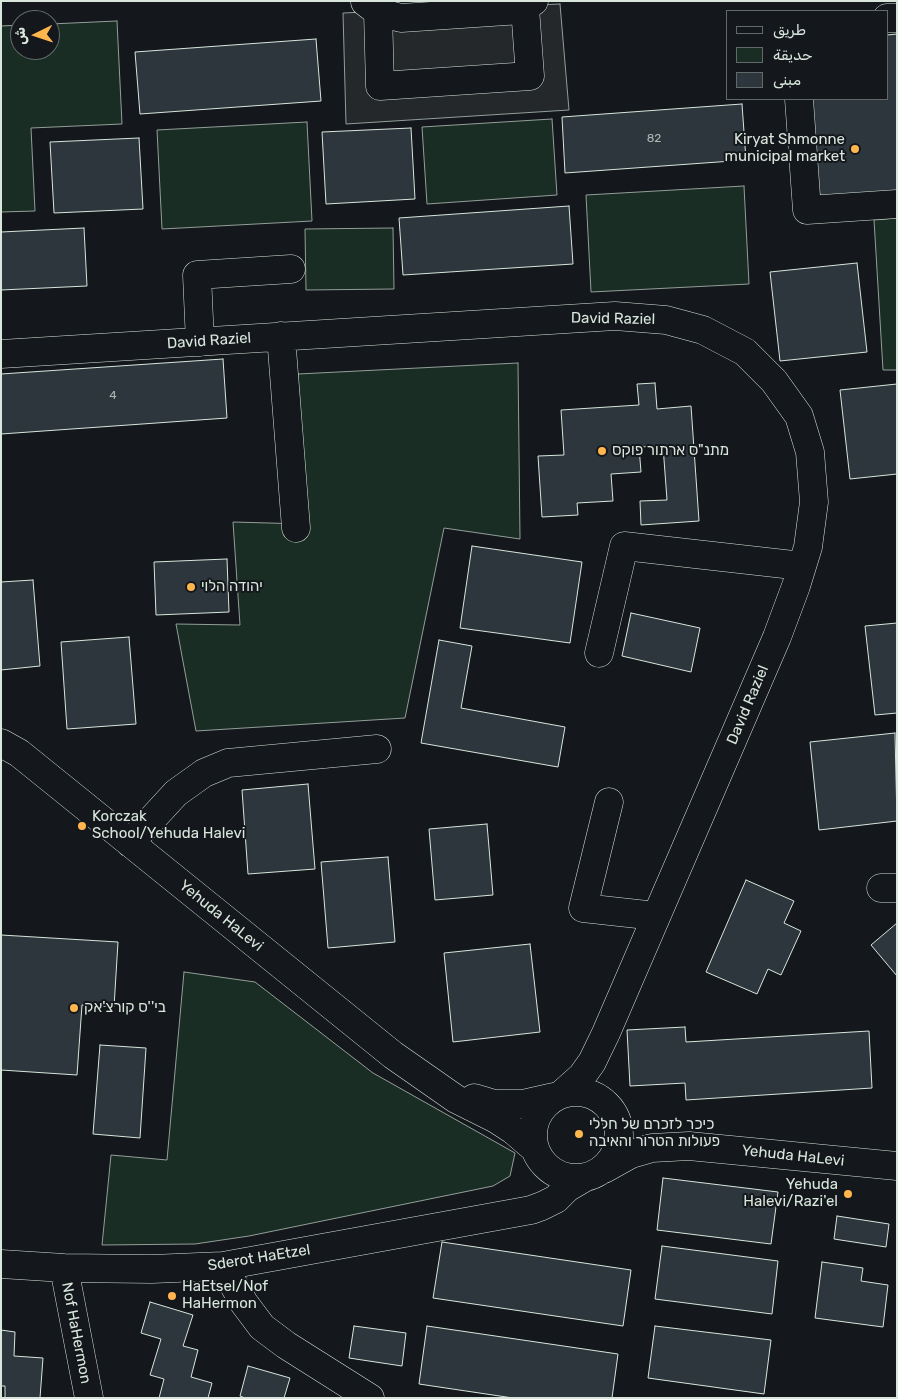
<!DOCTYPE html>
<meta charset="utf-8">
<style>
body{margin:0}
#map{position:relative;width:898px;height:1399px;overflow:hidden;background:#14181c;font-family:Rubik,Vazirmatn,sans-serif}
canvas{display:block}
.frame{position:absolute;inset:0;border:2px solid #d8e6dc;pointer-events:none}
.legend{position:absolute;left:726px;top:10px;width:162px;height:90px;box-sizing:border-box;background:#14181c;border:1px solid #626a69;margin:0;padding:6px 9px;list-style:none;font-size:15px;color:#d8e6dc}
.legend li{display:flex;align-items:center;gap:10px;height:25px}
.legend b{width:25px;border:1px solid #626a69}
.north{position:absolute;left:10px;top:10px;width:50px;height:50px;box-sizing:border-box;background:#14181c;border:1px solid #626a69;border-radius:50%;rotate:266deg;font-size:14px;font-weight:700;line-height:20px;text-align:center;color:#d8e6dc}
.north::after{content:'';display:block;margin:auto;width:18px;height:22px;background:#ffb74d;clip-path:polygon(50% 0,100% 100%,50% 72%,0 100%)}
</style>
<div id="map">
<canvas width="898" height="1399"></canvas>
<div class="frame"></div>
<ul class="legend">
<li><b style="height:6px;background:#14181c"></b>طريق</li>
<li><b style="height:14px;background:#1a2d24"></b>حديقة</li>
<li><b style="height:14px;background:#2c363c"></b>مبنى</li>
</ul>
<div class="north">ش</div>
</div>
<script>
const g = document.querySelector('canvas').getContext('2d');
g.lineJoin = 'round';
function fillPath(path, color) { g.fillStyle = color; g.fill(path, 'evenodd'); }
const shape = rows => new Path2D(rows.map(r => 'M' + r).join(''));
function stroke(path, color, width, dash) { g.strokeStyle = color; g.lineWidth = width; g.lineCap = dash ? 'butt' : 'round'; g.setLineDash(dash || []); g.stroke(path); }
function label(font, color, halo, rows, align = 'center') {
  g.font = font + ' Rubik,Heebo,sans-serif'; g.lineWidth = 4; g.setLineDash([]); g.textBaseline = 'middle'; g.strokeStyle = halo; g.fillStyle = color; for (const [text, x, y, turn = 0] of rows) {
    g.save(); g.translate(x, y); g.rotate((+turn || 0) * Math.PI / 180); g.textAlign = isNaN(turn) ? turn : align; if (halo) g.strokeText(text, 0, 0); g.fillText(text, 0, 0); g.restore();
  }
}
const green = shape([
 [117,21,122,124,31,128,35,211,1,212,1,26,20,25,20,50,50,50,50,24,117,21],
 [552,119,557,195,427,204,422,127,552,119],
 [307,122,312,221,162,229,157,130,307,122],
 [744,186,749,284,591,292,586,195,744,186],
 [897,218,897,370,883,370,874,220,897,218],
 [393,228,394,289,306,290,305,229,393,228],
 [518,363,520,539,444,528,405,718,196,731,176,624,240,625,233,522,304,524,298,374,518,363],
 [184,972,255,982,373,1073,515,1153,510,1176,493,1186,249,1236,195,1244,102,1245,111,1155,167,1160,184,972]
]);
fillPath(green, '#1a2d24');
stroke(green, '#939e99', 1);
const parking = shape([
 [560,4,569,110,346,124,343,13,560,4]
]);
fillPath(parking, '#24282b');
stroke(parking, '#939e99', 1);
const building = shape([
 [897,34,897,199,818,206,808,99,887,99,887,35,897,34],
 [316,39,321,101,140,114,135,52,316,39],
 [742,104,746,160,565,173,562,117,742,104],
 [411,128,415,199,326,204,322,132,411,128],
 [139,138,143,209,54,213,50,142,139,138],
 [569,206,573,264,403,275,399,218,569,206],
 [84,228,87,286,1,290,1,232,84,228],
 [857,263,867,352,780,361,770,272,857,263],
 [223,359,227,418,1,434,1,374,223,359],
 [655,383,657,409,691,406,699,521,641,525,640,501,667,500,663,446,639,447,641,472,611,474,613,501,577,503,578,515,542,517,538,456,564,455,561,410,639,405,637,384,655,383],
 [897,384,897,474,850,479,840,390,897,384],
 [472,546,582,562,570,643,460,628,472,546],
 [227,559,229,612,156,615,154,562,227,559],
 [33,580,40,666,1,670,1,582,33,580],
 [631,613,700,628,691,672,622,656,631,613],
 [897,623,897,713,875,715,865,626,897,623],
 [129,637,136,724,67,729,61,642,129,637],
 [439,640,472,646,461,708,565,727,558,767,421,743,439,640],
 [895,733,897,821,819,830,810,742,895,733],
 [308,784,315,869,248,874,242,790,308,784],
 [487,824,493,895,435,900,429,829,487,824],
 [388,857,395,942,328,948,321,862,388,857],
 [746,880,794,901,784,923,801,931,781,975,768,969,757,994,706,972,746,880],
 [897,923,897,976,871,945,897,923],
 [1,935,118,942,114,1007,82,1005,77,1075,1,1070,1,935],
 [530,944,540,1032,453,1042,444,953,530,944],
 [685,1027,686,1042,869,1031,872,1088,686,1100,685,1083,630,1086,627,1030,685,1027],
 [100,1045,146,1048,140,1138,93,1134,100,1045],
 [663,1178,778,1192,771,1244,657,1230,663,1178],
 [837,1216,889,1224,886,1247,834,1239,837,1216],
 [442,1242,631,1270,623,1326,433,1298,442,1242],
 [662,1246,778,1261,772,1314,655,1299,662,1246],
 [822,1262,863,1268,861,1281,888,1285,883,1327,815,1318,822,1262],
 [150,1302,193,1315,183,1346,198,1350,191,1377,212,1383,208,1398,159,1398,164,1379,150,1375,161,1339,141,1333,150,1302],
 [354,1326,406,1333,402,1366,349,1358,354,1326],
 [427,1326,618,1354,612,1398,513,1398,419,1384,427,1326],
 [655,1326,771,1340,764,1394,648,1378,655,1326],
 [1,1330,15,1332,14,1356,43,1358,40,1398,5,1398,5,1386,1,1386,1,1330],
 [248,1366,290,1378,284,1398,245,1398,240,1396,248,1366]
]);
fillPath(building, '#2c363c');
stroke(building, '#d8e6dc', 1);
const minor = shape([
 [365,2,378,12,401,18,521,10,534,1],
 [378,12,380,86,530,76,525,8],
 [887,18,897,18],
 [799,99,807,210,897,204],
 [281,336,296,528],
 [200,342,197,275,291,269],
 [1,354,615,316,666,320,703,330,745,352,774,381,799,416,810,452,814,502,808,547,796,586,777,637,606,1033,592,1062,582,1076,563,1093],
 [599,653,624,546,802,566],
 [1,743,19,753,393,1055,456,1099,496,1119,513,1130,534,1148],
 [609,802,583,908,656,916],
 [130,843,176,793,204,773,228,763,377,749],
 [881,888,897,888],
 '533 1135a43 43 0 1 1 86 0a43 43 0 1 1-86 0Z',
 [474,1098,494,1104,523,1104,554,1097],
 [604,1169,631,1154,652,1148,689,1146,897,1166],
 [1,1264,64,1268,152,1269,223,1266,531,1210,542,1206,556,1199,567,1188,584,1178],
 [223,1266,244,1303,262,1327,286,1345,370,1398],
 [64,1268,89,1398]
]);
stroke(minor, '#d8e6dc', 29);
stroke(minor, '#14181c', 28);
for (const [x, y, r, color] of [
 [855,149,5,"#ffb74d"],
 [602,451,5,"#ffb74d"],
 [191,587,5,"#ffb74d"],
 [82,826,5,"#ffb74d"],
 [74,1008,5,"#ffb74d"],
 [579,1134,5,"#ffb74d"],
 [848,1194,5,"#ffb74d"],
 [172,1296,5,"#ffb74d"]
]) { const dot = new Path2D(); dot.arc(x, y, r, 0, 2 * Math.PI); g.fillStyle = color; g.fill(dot); stroke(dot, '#14181c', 2); }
label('12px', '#adbab4', null, [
 ["82",654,139],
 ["4",113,396]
]);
label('15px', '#d8e6dc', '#14181c', [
 ["Kiryat Shmonne",845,140,"right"],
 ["municipal market",845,157,"right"],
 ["מתנ\"ס ארתור פוקס",612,451],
 ["יהודה הלוי",201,587],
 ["Korczak",92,817],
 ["School/Yehuda Halevi",92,834],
 ["בי''ס קורצ'אק",84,1008],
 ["כיכר לזכרם של חללי",589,1125],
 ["פעולות הטרור והאיבה",589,1142],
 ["Yehuda",838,1185,"right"],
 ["Halevi/Razi'el",838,1202,"right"],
 ["HaEtsel/Nof",182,1287],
 ["HaHermon",182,1304]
], 'left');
label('15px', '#d8e6dc', '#14181c', [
 ["David Raziel",613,319,1],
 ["David Raziel",209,341,-4],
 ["David Raziel",748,705,-67],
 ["Yehuda HaLevi",221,916,39],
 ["Yehuda HaLevi",793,1156,6],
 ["Sderot HaEtzel",259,1258,-9],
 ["Nof HaHermon",76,1333,79]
]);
</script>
